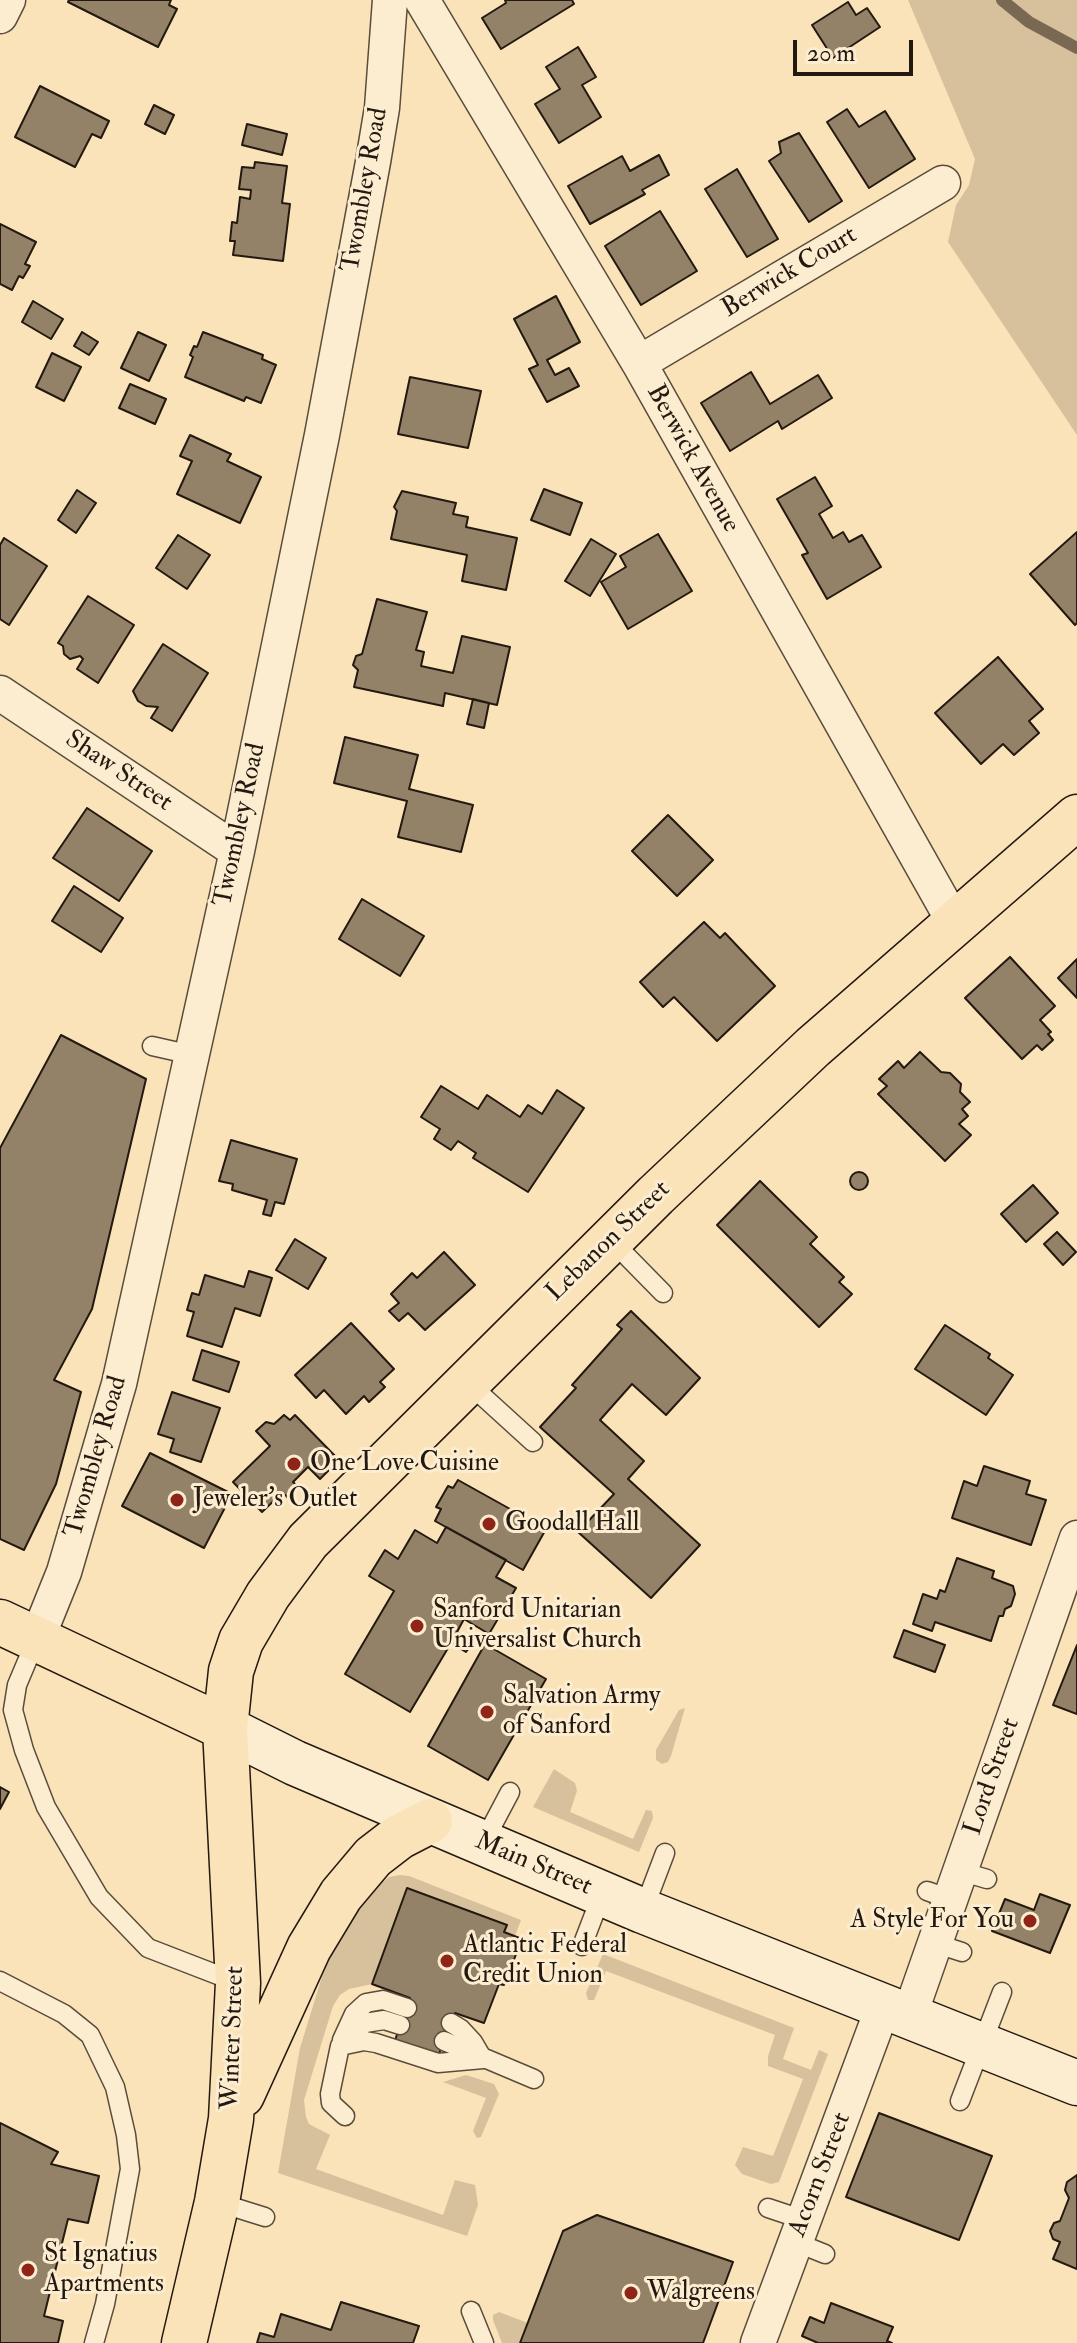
<!DOCTYPE html>
<style>
body{margin:0}
#map{position:relative;width:1077px;height:2343px;overflow:hidden;background:#fae3b8;font-family:"IM FELL Double Pica",serif}
canvas{display:block}
.scale{position:absolute;left:793px;top:40px;width:120px;height:36px;box-sizing:border-box;border:4px solid #241911;border-top:0;padding-left:10px;font-size:24px;line-height:28px;white-space:nowrap;color:#241911;-webkit-text-stroke:6px #fcedd1;paint-order:stroke}
</style>
<div id="map">
<canvas width="1077" height="2343"></canvas>
<div class="scale">20 m</div>
</div>
<script>
const g = document.querySelector('canvas').getContext('2d');
g.lineJoin = 'round';
function fillPath(path, color) { g.fillStyle = color; g.fill(path, 'evenodd'); }
const shape = rows => new Path2D(rows.map(r => 'M' + r).join(''));
function stroke(path, color, width, dash) { g.strokeStyle = color; g.lineWidth = width; g.lineCap = dash ? 'butt' : 'round'; g.setLineDash(dash || []); g.stroke(path); }
function label(font, color, halo, rows, align = 'center') {
  g.font = font + ' "IM FELL Double Pica",serif'; g.lineWidth = 6; g.setLineDash([]); g.textBaseline = 'middle'; g.strokeStyle = halo; g.fillStyle = color; for (const [text, x, y, turn = 0] of rows) {
    g.save(); g.translate(x, y); g.rotate((+turn || 0) * Math.PI / 180); g.textAlign = isNaN(turn) ? turn : align; if (halo) g.strokeText(text, 0, 0); g.fillText(text, 0, 0); g.restore();
  }
}
fillPath(shape([
 [908,0,1077,0,1077,435,948,242,956,205,969,185,975,159],
 [685,1708,671,1756,668,1762,662,1764,656,1760,656,1750,679,1710],
 [554,1769,575,1783,577,1791,570,1812,633,1839,646,1810,652,1811,653,1818,639,1852,533,1807],
 [400,1875,409,1876,521,1920,515,1936,504,1932,506,1925,407,1888,372,1984,349,1989,340,1995,333,2006,304,2100,306,2117,309,2124,330,2135,316,2169,443,2215,455,2180,475,2185,478,2205,467,2236,278,2173,300,2048,325,1967,344,1929,370,1891,389,1877],
 [603,1954,794,2028,783,2059,811,2070,819,2050,828,2054,779,2182,771,2184,742,2174,735,2165,743,2147,773,2156,803,2079,768,2066,768,2056,775,2035,606,1971,594,2000,588,2000,586,1993],
 [466,2075,494,2084,499,2094,481,2137,477,2138,473,2131,486,2098,443,2082],
 [499,2312,528,2323,520,2343,502,2343,493,2320,493,2315]
]), '#d6c19c');
stroke(shape([
 [1002,0,1029,22,1077,48]
]), '#796953', 12);
const building = shape([
 [69,0,171,0,169,5,177,9,158,47,68,2,69,0],
 [505,0,572,0,574,4,501,49,482,18,506,3,505,0],
 [848,2,856,15,867,8,880,27,833,58,812,25,848,2],
 [578,47,596,77,582,85,601,117,559,143,535,104,560,89,546,67,578,47],
 [40,86,109,121,101,138,92,134,75,167,15,137,40,86],
 [154,105,174,115,165,134,145,124,154,105],
 [847,109,859,127,885,111,915,159,869,188,827,122,847,109],
 [247,124,287,134,282,155,242,145,247,124],
 [799,133,842,201,809,222,769,161,781,153,779,142,799,133],
 [659,155,669,175,642,190,645,194,590,224,568,186,622,156,630,171,659,155],
 [255,162,287,166,282,203,290,204,283,261,233,255,235,241,230,241,232,222,237,223,240,197,250,199,251,190,239,189,242,167,254,168,255,162],
 [737,169,778,239,747,257,705,189,737,169],
 [660,211,697,271,641,305,605,246,660,211],
 [0,224,36,242,25,264,30,266,23,278,19,276,12,290,0,284,0,224],
 [556,296,580,342,547,360,555,375,569,368,579,386,547,402,529,369,538,365,514,319,556,296],
 [33,301,63,319,51,339,22,322,33,301],
 [82,332,98,342,89,355,74,346,82,332],
 [138,332,166,345,149,381,121,368,138,332],
 [203,332,263,355,262,359,276,365,261,403,246,397,244,401,185,377,193,357,190,355,194,346,197,347,203,332],
 [52,353,81,367,64,401,36,387,52,353],
 [751,372,770,404,818,375,832,398,782,429,778,421,730,451,701,403,751,372],
 [410,377,481,391,468,448,398,434,410,377],
 [130,384,166,399,155,424,119,408,130,384],
 [190,435,231,454,227,461,261,477,240,523,177,494,192,461,180,456,190,435],
 [815,477,832,506,819,514,833,538,843,532,849,542,862,535,881,567,827,599,802,555,808,553,777,499,815,477],
 [544,489,582,503,570,535,531,520,544,489],
 [77,490,96,503,76,533,58,520,77,490],
 [402,491,456,503,453,514,468,517,466,527,517,538,506,590,462,581,467,555,391,539,397,511,394,507,402,491],
 [1077,532,1077,623,1075,625,1030,574,1077,532],
 [658,534,692,591,628,629,601,582,626,567,620,556,658,534],
 [178,535,210,555,187,589,156,568,178,535],
 [4,538,47,566,9,625,0,619,0,545,4,538],
 [591,539,616,554,590,596,565,581,591,539],
 [88,596,134,625,98,683,77,669,83,659,80,656,70,659,64,654,63,646,58,643,88,596],
 [377,599,427,612,416,650,424,652,421,666,453,673,462,636,510,647,497,705,445,693,443,706,354,687,358,670,353,665,356,656,362,654,377,599],
 [163,644,208,673,172,731,151,718,158,707,146,706,138,701,133,691,163,644],
 [998,657,1043,709,1029,721,1039,733,1014,755,1003,744,981,764,935,713,998,657],
 [473,699,489,703,484,728,467,724,473,699],
 [345,737,418,755,409,789,473,805,461,852,398,837,407,801,334,783,345,737],
 [87,808,152,851,119,901,53,858,87,808],
 [668,815,713,860,677,896,632,851,668,815],
 [74,886,123,918,101,952,52,921,74,886],
 [362,899,424,936,400,976,339,939,362,899],
 [704,922,720,938,725,933,775,986,717,1041,674,997,663,1007,640,982,704,922],
 [1010,957,1055,1006,1040,1020,1051,1032,1048,1034,1053,1040,1042,1050,1037,1045,1022,1059,965,998,1010,957],
 [1077,959,1077,998,1058,978,1077,959],
 [61,1035,146,1079,92,1309,54,1380,81,1392,56,1484,24,1550,0,1539,0,1148,61,1035],
 [920,1052,941,1072,950,1073,961,1084,960,1092,970,1102,962,1109,968,1116,959,1124,971,1135,945,1161,878,1094,887,1086,879,1079,898,1061,904,1068,920,1052],
 [441,1086,478,1109,487,1095,520,1117,528,1105,542,1114,557,1090,584,1108,528,1192,473,1158,476,1153,458,1141,451,1150,434,1139,440,1129,421,1117,441,1086],
 [231,1140,297,1159,284,1204,275,1202,271,1216,263,1214,267,1200,232,1190,233,1184,219,1181,231,1140],
 '850 1181a9 9 0 1 1 18 0a9 9 0 1 1-18 0Z',
 [760,1181,817,1237,810,1244,844,1277,839,1282,852,1294,819,1327,717,1225,760,1181],
 [1033,1185,1058,1213,1026,1242,1001,1214,1033,1185],
 [1057,1232,1076,1252,1063,1265,1044,1244,1057,1232],
 [295,1239,326,1258,308,1289,276,1270,295,1239],
 [444,1252,475,1285,425,1330,408,1313,399,1321,389,1311,399,1303,391,1294,412,1273,417,1278,444,1252],
 [249,1271,272,1278,260,1316,235,1308,222,1347,187,1336,194,1312,187,1310,192,1293,199,1295,205,1275,244,1287,249,1271],
 [631,1311,700,1378,666,1415,632,1384,600,1420,644,1461,628,1479,700,1545,651,1598,578,1532,614,1494,540,1427,576,1388,572,1385,622,1329,617,1325,631,1311],
 [351,1323,394,1369,380,1382,385,1387,369,1402,364,1396,346,1414,324,1390,316,1398,295,1375,351,1323],
 [945,1325,990,1354,988,1358,1013,1375,986,1415,915,1369,945,1325],
 [202,1350,239,1362,229,1392,193,1380,202,1350],
 [172,1392,220,1408,201,1462,170,1452,174,1439,158,1434,172,1392],
 [284,1415,290,1420,295,1415,339,1460,320,1479,308,1467,293,1482,298,1487,287,1497,283,1492,262,1512,233,1482,270,1446,256,1431,266,1422,274,1424,284,1415],
 [150,1453,232,1494,204,1548,122,1506,150,1453],
 [984,1466,1030,1481,1026,1494,1046,1500,1031,1545,952,1518,964,1481,977,1486,984,1466],
 [458,1480,546,1529,523,1570,435,1521,441,1509,436,1507,448,1486,453,1488,458,1480],
 [446,1527,506,1560,496,1577,516,1588,489,1634,464,1619,457,1632,473,1642,466,1652,451,1643,410,1712,345,1674,394,1591,369,1576,385,1550,398,1559,415,1530,437,1543,446,1527],
 [957,1558,994,1571,992,1578,1013,1586,1015,1594,1011,1606,1005,1609,1003,1616,999,1616,991,1641,935,1622,932,1631,913,1624,923,1594,937,1599,940,1590,945,1592,957,1558],
 [904,1630,945,1645,935,1672,894,1657,904,1630],
 [485,1644,546,1679,488,1780,428,1746,485,1644],
 [1077,1645,1077,1714,1053,1705,1077,1645],
 [0,1787,9,1792,0,1809,0,1787],
 [407,1888,507,1925,504,1932,522,1939,504,1985,499,1984,484,2023,455,2013,437,2059,394,2043,410,1998,372,1984,407,1888],
 [1040,1894,1070,1905,1050,1953,992,1931,1005,1899,1034,1910,1040,1894],
 [879,2113,992,2156,959,2240,846,2197,879,2113],
 [0,2123,58,2152,51,2164,99,2176,88,2223,68,2219,44,2316,63,2321,58,2343,0,2343,0,2123],
 [1077,2175,1077,2269,1053,2259,1060,2242,1053,2239,1050,2231,1054,2223,1060,2221,1069,2198,1065,2190,1067,2182,1077,2175],
 [597,2215,733,2262,703,2343,520,2343,563,2231,597,2215],
 [341,2302,419,2326,413,2343,257,2343,260,2333,274,2337,281,2314,331,2330,341,2302],
 [831,2303,893,2327,887,2341,892,2343,818,2343,802,2336,810,2317,824,2323,831,2303]
]);
fillPath(building, '#938268');
stroke(building, '#241911', 2);
const lane = shape([
 [152,1046,192,1055],
 [611,1240,663,1293],
 [466,1381,533,1442],
 [36,1640,17,1685,13,1710,24,1750,46,1807,99,1897,148,1948,236,1982],
 [483,1843,510,1792],
 [960,1871,987,1879],
 [927,1891,950,1899],
 [643,1911,665,1853],
 [934,1943,962,1952],
 [582,1946,602,1894],
 [0,1981,64,2014,90,2035,115,2087,126,2135,130,2169,105,2304,94,2343],
 [342,2040,354,2014,366,2003,383,2000,407,2008],
 [444,2041,534,2079],
 [340,2046,364,2041,376,2043,438,2063,483,2059,473,2042,461,2029,451,2023],
 [960,2101,1002,1992],
 [345,2116,331,2103,330,2094,340,2046,365,2023,384,2020,400,2025],
 [217,2202,265,2217],
 [768,2208,804,2220],
 [795,2242,825,2254],
 [471,2311,484,2343]
]);
const street = shape([
 [422,0,639,363,954,922],
 [0,16,8,0],
 [639,363,943,183],
 [0,693,237,851],
 [37,1639,64,1572,119,1384,237,851,322,435,373,162,382,108,390,0],
 [909,2017,1077,1538],
 [758,2343,883,2007]
]);
const secondary = shape([
 [225,1728,295,1763,643,1911,1077,2083]
]);
const highway = shape([
 [0,1622,225,1728],
 [242,2095,309,1948,341,1895,373,1857,399,1837,430,1821],
 [184,2343,217,2202,231,2119,238,1983,225,1728,231,1671,241,1641,268,1595,308,1541,656,1195,813,1047,1077,817]
]);
stroke(lane, '#5a4c3b', 21);
stroke(street, '#5a4c3b', 37);
stroke(secondary, '#241911', 47);
stroke(highway, '#241911', 47);
stroke(lane, '#fcedd1', 18);
stroke(street, '#fcedd1', 34);
stroke(secondary, '#fcedd1', 44);
stroke(highway, '#fae3b8', 44);
for (const [x, y, r, color] of [
 [294,1464,8,"#8f2418"],
 [177,1500,8,"#8f2418"],
 [489,1524,8,"#8f2418"],
 [417,1626,8,"#8f2418"],
 [487,1712,8,"#8f2418"],
 [1030,1921,8,"#8f2418"],
 [447,1961,8,"#8f2418"],
 [28,2270,8,"#8f2418"],
 [631,2293,8,"#8f2418"]
]) { const dot = new Path2D(); dot.arc(x, y, r, 0, 2 * Math.PI); g.fillStyle = color; g.fill(dot); stroke(dot, '#fcedd1', 3); }
label('26px', '#241911', '#fcedd1', [
 ["Twombley Road",366,190,-80],
 ["Berwick Court",790,273,-31],
 ["Berwick Avenue",692,459,61],
 ["Shaw Street",118,772,34],
 ["Twombley Road",241,825,-78],
 ["Lebanon Street",609,1242,-44],
 ["Twombley Road",97,1457,-74],
 ["Lord Street",993,1777,-71],
 ["Main Street",533,1865,23],
 ["Winter Street",234,2038,-88],
 ["Acorn Street",821,2175,-69]
]);
label('26px', '#241911', '#fcedd1', [
 ["One Love Cuisine",310,1464],
 ["Jeweler's Outlet",193,1500],
 ["Goodall Hall",505,1524],
 ["Sanford Unitarian",433,1611],
 ["Universalist Church",433,1641],
 ["Salvation Army",503,1697],
 ["of Sanford",503,1727],
 ["A Style For You",1014,1921,"right"],
 ["Atlantic Federal",463,1946],
 ["Credit Union",463,1976],
 ["St Ignatius",44,2255],
 ["Apartments",44,2285],
 ["Walgreens",647,2293]
], 'left');
</script>
